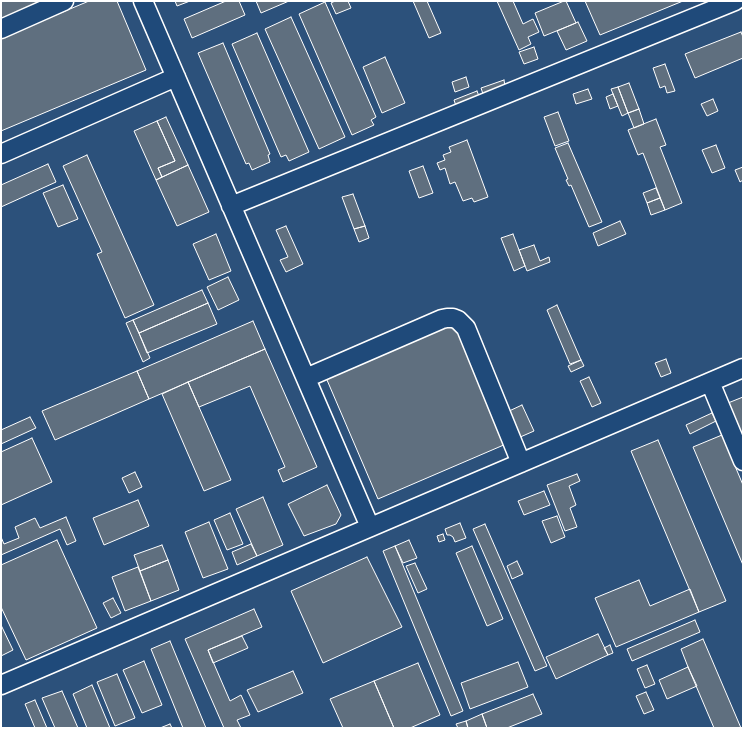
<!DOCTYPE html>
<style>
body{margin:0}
#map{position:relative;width:744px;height:729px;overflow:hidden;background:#2c517b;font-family:"Playpen Sans",sans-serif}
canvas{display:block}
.frame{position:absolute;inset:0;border:2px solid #fff;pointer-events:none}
</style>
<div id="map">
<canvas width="744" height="729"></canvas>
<div class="frame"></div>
</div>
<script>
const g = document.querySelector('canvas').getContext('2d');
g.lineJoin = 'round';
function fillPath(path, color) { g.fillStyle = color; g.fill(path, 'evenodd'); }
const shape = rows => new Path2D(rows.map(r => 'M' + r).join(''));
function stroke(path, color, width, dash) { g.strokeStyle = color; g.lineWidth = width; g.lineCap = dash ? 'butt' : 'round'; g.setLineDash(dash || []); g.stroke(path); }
const building = shape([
 [1,1,56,1,1,24,1,1],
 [89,1,117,1,146,70,1,131,1,38,89,1],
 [175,1,190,1,177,6,175,1],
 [226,1,239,1,245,15,192,38,184,19,226,1],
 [256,1,289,1,261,13,256,1],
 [335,1,348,1,351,8,336,14,331,3,335,1],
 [413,1,427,1,441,33,429,38,413,1],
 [497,1,513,1,523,24,533,19,539,32,528,37,531,44,519,50,497,1],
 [564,1,566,1,576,23,544,36,535,13,564,1],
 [585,1,683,1,600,35,585,1],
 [325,2,376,117,371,120,374,125,352,135,299,14,325,2],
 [291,17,345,137,319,149,265,29,291,17],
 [578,22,587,41,566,50,557,31,578,22],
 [741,32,743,37,743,58,695,78,685,54,741,32],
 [257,33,309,152,289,161,286,155,281,157,232,44,257,33],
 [223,43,270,154,268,155,270,162,252,170,249,163,246,164,198,53,223,43],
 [534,47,538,59,524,64,519,52,534,47],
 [385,57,405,103,382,113,363,67,385,57],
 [665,64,675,91,667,93,665,86,660,88,653,68,665,64],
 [466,77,469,87,455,92,452,82,466,77],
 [504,80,505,86,483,94,481,88,504,80],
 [629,83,639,109,628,113,618,87,629,83],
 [618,87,628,113,622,116,611,89,618,87],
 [588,89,592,99,576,104,573,94,588,89],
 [477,91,479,96,456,106,454,100,477,91],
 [613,94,618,106,610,109,606,97,613,94],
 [713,99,718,111,707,116,701,104,713,99],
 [639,109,644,124,634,128,628,113,639,109],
 [558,112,569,141,555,146,544,117,558,112],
 [166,117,188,165,162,177,158,168,175,161,157,121,166,117],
 [656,119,666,145,660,147,682,203,665,210,643,153,638,155,628,130,656,119],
 [157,121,175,161,158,168,162,177,156,180,134,131,157,121],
 [467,140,488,197,474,202,472,198,463,201,455,182,450,184,445,168,440,170,437,163,445,160,443,155,451,152,449,147,467,140],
 [568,143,602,222,589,227,571,185,569,186,566,180,568,179,555,148,568,143],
 [716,145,725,168,712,173,702,150,716,145],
 [87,155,154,305,125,318,97,254,102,252,63,166,87,155],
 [48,164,56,182,1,207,1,185,48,164],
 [188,165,209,212,177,226,156,180,188,165],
 [423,166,433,193,419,198,409,171,423,166],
 [743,167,743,180,740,182,735,170,743,167],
 [63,185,78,219,58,227,43,193,63,185],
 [656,188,660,198,647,203,643,193,656,188],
 [353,194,365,226,354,229,342,197,353,194],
 [660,198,665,210,651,215,647,203,660,198],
 [620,221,626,234,598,246,593,233,620,221],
 [286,226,303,264,286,272,280,260,288,257,276,230,286,226],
 [365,226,369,238,359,242,354,229,365,226],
 [216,234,231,271,209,280,193,244,216,234],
 [513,234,525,266,514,271,501,238,513,234],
 [534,245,540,261,549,257,550,262,527,271,519,250,534,245],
 [228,277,239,300,218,310,207,287,228,277],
 [202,290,208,303,139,333,133,320,202,290],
 [208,303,217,324,147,353,139,333,208,303],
 [557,305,581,360,570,364,547,310,557,305],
 [452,319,506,444,378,499,324,373,452,319],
 [133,320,150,358,143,362,126,323,133,320],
 [253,321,265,349,149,399,137,371,253,321],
 [265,349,317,467,283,482,278,470,285,467,250,386,199,407,188,382,265,349],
 [666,359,671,373,661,377,655,363,666,359],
 [581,360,584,366,571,372,568,366,581,360],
 [137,371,149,399,55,440,42,411,137,371],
 [589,377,601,403,592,407,580,381,589,377],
 [188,382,231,480,204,491,162,394,188,382],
 [743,397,743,451,723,405,743,397],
 [522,405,534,431,518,438,507,412,522,405],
 [712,413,716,421,690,434,686,425,712,413],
 [30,417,36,428,1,444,1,430,30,417],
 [722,435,743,485,743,565,693,447,722,435],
 [32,438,52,482,1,505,1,452,32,438],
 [658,440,726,601,699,612,631,451,658,440],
 [135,472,142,487,129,493,122,478,135,472],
 [577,474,580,481,569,486,576,505,570,508,577,527,565,531,547,485,577,474],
 [327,485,341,515,336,524,304,536,288,504,327,485],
 [544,491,550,505,524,515,518,501,544,491],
 [263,497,283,545,257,556,236,509,263,497],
 [138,500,149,526,104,545,93,518,138,500],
 [230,513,243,544,227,550,214,520,230,513],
 [557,516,565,537,551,543,542,521,557,516],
 [66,517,76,541,67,545,60,529,1,555,1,537,4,544,19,538,15,527,35,518,40,528,66,517],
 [209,522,228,569,203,578,185,532,209,522],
 [460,523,466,538,455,542,453,537,450,535,447,535,445,529,460,523],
 [485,524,547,666,535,671,473,529,485,524],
 [443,534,445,540,439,542,437,536,443,534],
 [57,540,97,628,26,660,1,607,1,565,57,540],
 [409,540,417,558,403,563,395,546,409,540],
 [251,544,257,556,237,565,232,552,251,544],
 [162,545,168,560,140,571,134,555,162,545],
 [395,546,463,711,451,716,383,551,395,546],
 [472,546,503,619,487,626,456,553,472,546],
 [367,557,402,627,323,663,291,591,367,557],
 [168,560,179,590,151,601,140,571,168,560],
 [517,561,523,574,512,579,507,566,517,561],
 [415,563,427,589,418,593,406,566,415,563],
 [138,567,151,601,125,611,112,577,138,567],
 [639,580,650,606,690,589,699,612,616,647,595,598,639,580],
 [113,598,121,613,111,618,103,603,113,598],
 [254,609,262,627,208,650,230,701,241,695,250,715,237,720,241,728,224,728,185,639,254,609],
 [695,620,700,632,632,661,627,649,695,620],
 [1,625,13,650,1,656,1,625],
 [598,634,608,655,556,679,546,657,598,634],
 [242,636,248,648,213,663,208,650,242,636],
 [703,639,741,728,714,728,688,667,681,649,703,639],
 [170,641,206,728,183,728,151,649,170,641],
 [610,645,613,653,608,655,604,648,610,645],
 [144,661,162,705,142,713,123,670,144,661],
 [518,662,528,687,470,709,461,683,518,662],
 [418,663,440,715,410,728,394,728,374,681,418,663],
 [647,665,655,684,645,688,637,669,647,665],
 [688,667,697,686,667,699,659,680,688,667],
 [293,671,303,693,258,712,247,690,293,671],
 [117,674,135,718,115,726,97,682,117,674],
 [374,681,394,728,343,728,330,699,374,681],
 [92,685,110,728,87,728,73,694,92,685],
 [62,691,78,728,55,728,42,698,62,691],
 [646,692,654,710,644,714,636,696,646,692],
 [533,694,542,714,507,728,487,728,482,714,533,694],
 [35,700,47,728,35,728,25,704,35,700],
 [482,714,487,728,468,728,466,721,482,714],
 [466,721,468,728,458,728,456,724,466,721],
 [170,724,172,728,160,728,170,724]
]);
fillPath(building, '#5f6f7f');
stroke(building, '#fff', 1);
const minor = shape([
 [143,1,370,527],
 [1,29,64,1],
 [1,154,176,77],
 [231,206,735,1],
 [306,378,442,319,447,318,453,318,458,320,466,328,521,463],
 [710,382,743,461],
 [1,685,743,368]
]);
stroke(minor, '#fff', 21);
stroke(minor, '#1f4a7a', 18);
</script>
